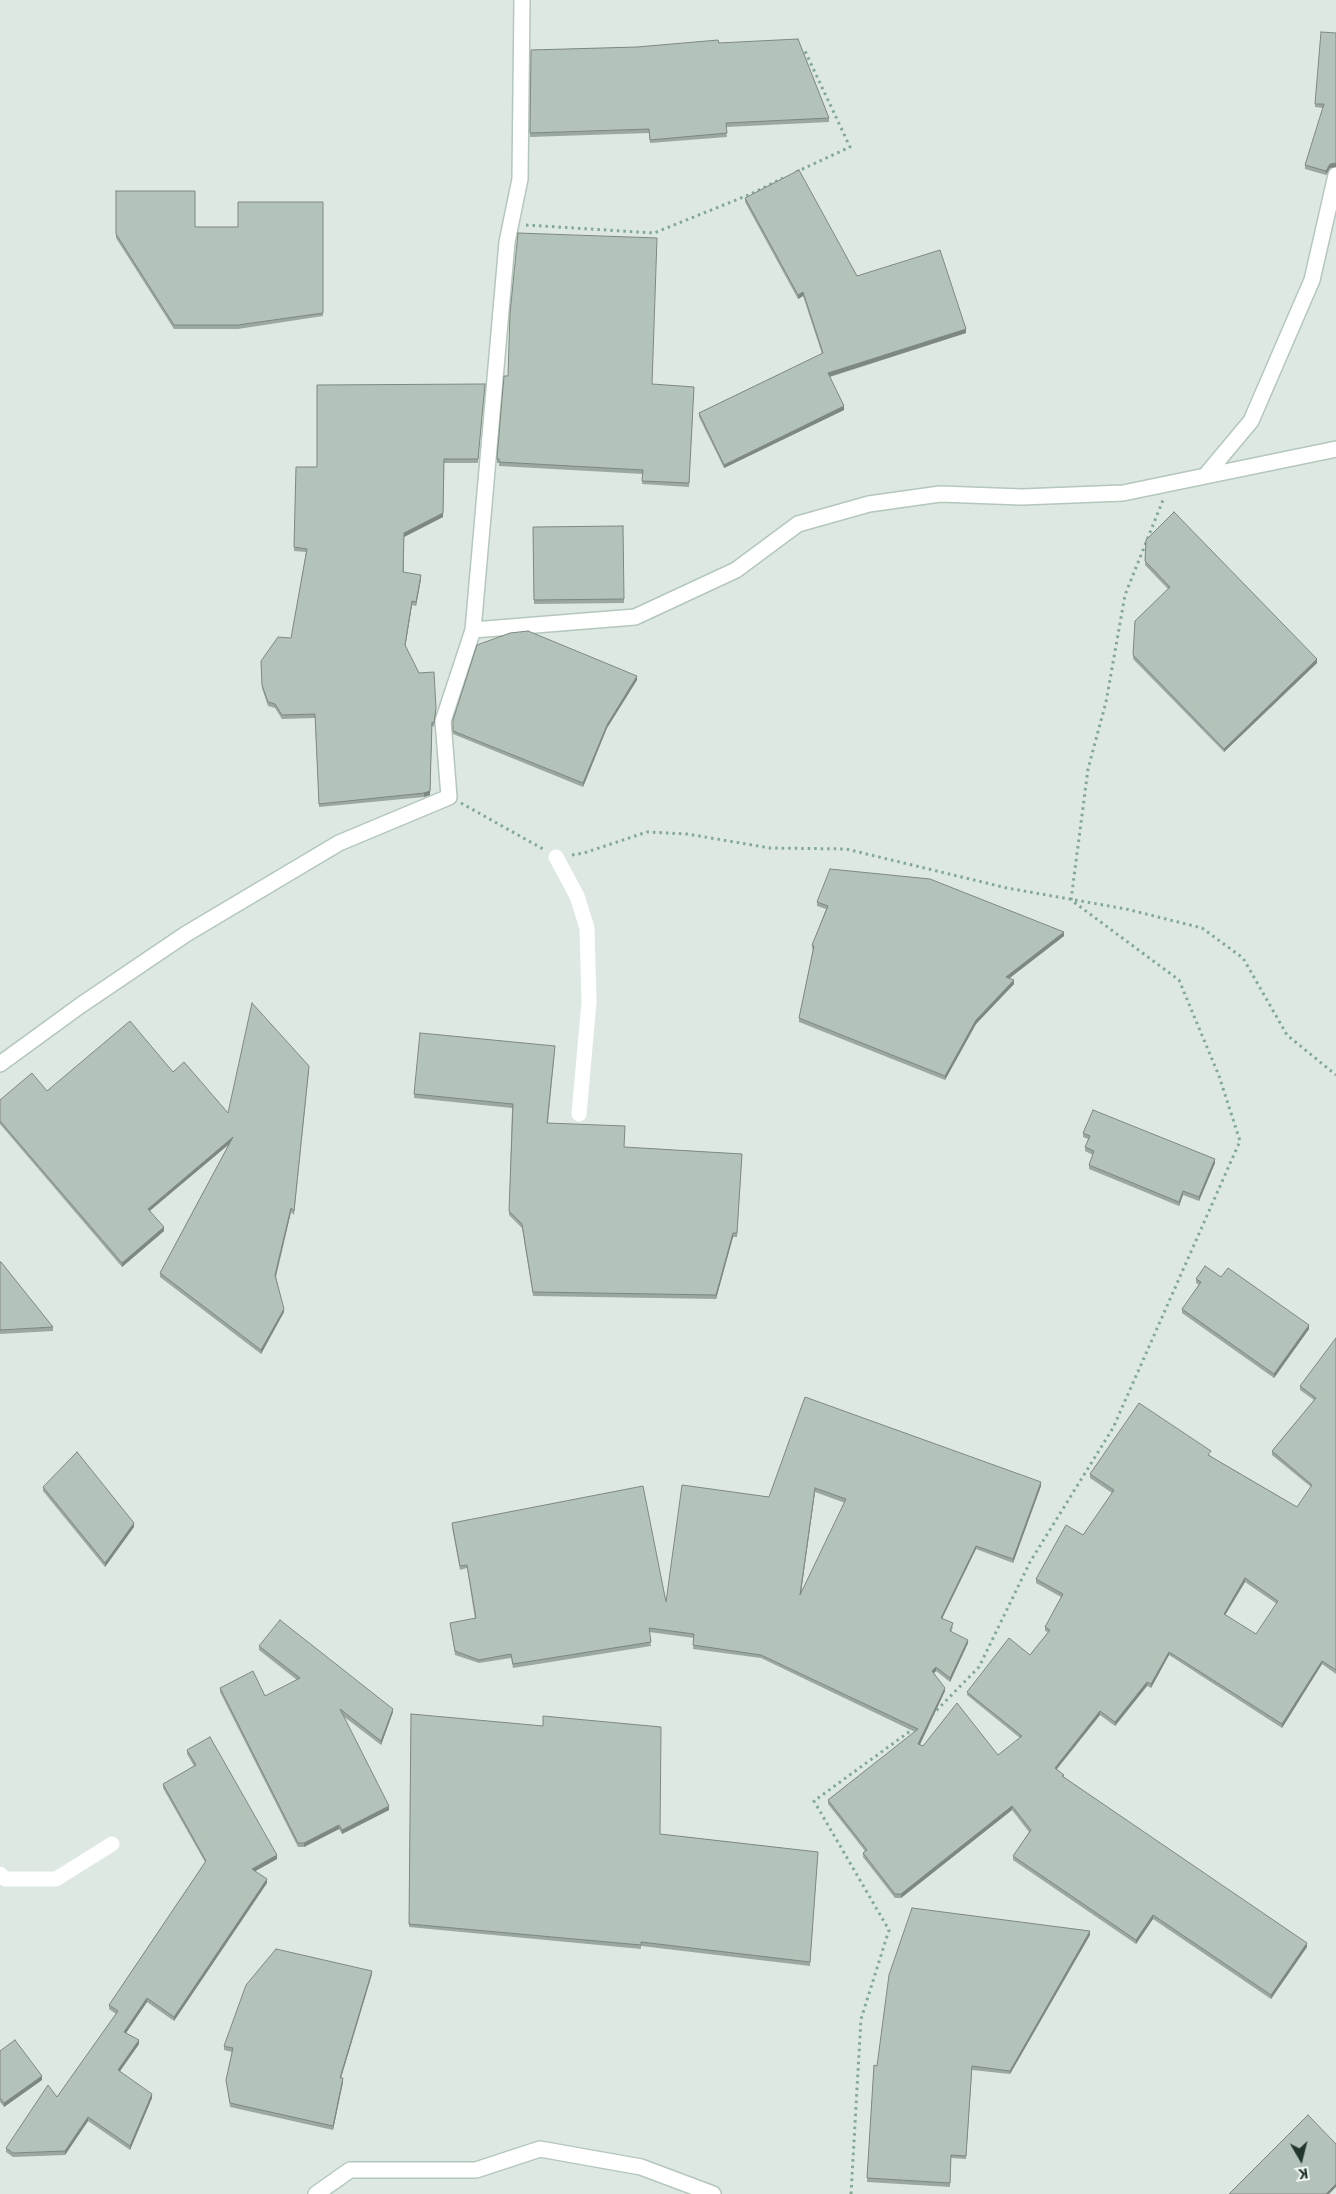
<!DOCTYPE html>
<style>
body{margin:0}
#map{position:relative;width:1336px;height:2194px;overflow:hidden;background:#dee8e2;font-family:Commissioner,sans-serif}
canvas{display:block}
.north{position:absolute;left:1276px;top:2134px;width:50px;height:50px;-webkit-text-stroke:4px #eef5f0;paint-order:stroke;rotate:172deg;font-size:14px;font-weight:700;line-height:20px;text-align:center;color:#21362c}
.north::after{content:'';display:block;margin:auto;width:18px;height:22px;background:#21362c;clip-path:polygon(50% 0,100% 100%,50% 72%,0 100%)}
</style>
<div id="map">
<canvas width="1336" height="2194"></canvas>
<div class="north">K</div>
</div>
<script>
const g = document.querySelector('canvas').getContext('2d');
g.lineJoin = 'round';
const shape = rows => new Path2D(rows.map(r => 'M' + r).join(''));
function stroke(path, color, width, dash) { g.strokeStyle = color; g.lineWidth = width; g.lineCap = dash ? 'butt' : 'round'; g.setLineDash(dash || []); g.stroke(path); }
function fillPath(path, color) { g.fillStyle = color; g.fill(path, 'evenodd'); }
const secondary = shape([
 [1205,476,1251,421,1312,280,1336,175],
 [473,630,507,242,520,179,522,0],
 [0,1064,81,1005,186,934,339,843,449,797,443,721,473,630,635,617,736,570,798,524,869,504,940,494,1022,497,1123,493,1336,449],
 [316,2194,350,2170,476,2170,540,2149,641,2167,713,2194]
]);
stroke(secondary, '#b3c7bb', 18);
stroke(shape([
 [796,172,850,147,805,51],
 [526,225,654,233,751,194,783,178],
 [461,803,543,849],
 [572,855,584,853,647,832,687,834,770,848,846,849,1007,888,1126,909,1202,928,1243,958,1287,1035,1336,1075],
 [1071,900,1088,769,1106,702,1125,595,1163,500],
 [932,1715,979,1667,1030,1562,1113,1428,1240,1141,1219,1076,1179,980,1071,900],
 [851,2194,861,2019,889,1930,814,1801,913,1729]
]), '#82a994', 3, [2.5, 4]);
stroke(shape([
 [556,857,577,896,587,928,589,1002,579,1114],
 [0,1874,5,1879,56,1879,112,1844]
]), '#fff', 15);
stroke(secondary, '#fff', 15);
fillPath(shape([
 [1336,33,1336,167,1330,168,1326,175,1305,169,1305,165,1323,108,1315,107,1315,104],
 [719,43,829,118,829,122,726,127,727,137,650,143,649,133,530,137,531,50,637,47],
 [116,191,195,227,238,227,323,202,323,316,238,329,174,329,116,238],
 [745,198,857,276,966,333,830,377,844,410,724,468,699,417,699,413,822,354,803,296,798,299,745,202],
 [485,384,478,463,444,463,443,517,404,537,404,572,421,579,416,606,412,605,405,646,436,711,434,727,432,726,430,795,424,797,319,807,315,718,282,719,275,708,268,706,262,688,261,661,291,638,306,552,294,551,296,467,317,467],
 [652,384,694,387,689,487,642,484,643,474,499,466,499,463,497,463,497,459],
 [533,527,624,599,624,603,534,604],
 [1146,540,1317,663,1224,752,1133,659,1135,621,1168,589,1145,565],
 [637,680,607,728,583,787,453,734,453,720],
 [817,902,1064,936,1009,978,1014,984,976,1024,945,1080,799,1022,799,1018,813,949,812,949,812,945,826,909,817,906],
 [555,1049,548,1123,624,1147,742,1154,737,1237,733,1237,716,1299,533,1296,522,1228,509,1215,512,1108,414,1098,414,1094],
 [309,1070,294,1215,291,1212,276,1277,284,1312,261,1354,160,1277,160,1273,229,1144,150,1211,164,1231,122,1267,0,1124,0,1100,47,1091,173,1072,228,1113],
 [1083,1133,1215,1163,1199,1201,1183,1195,1179,1206,1089,1169,1089,1165,1093,1155,1085,1151,1085,1147,1088,1139,1083,1137],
 [0,1262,53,1327,53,1331,0,1334],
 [1221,1277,1309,1329,1274,1378,1182,1313,1182,1309,1199,1285,1196,1283,1196,1279],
 [1336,1339,1336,1674,1322,1664,1282,1728,1169,1655,1151,1688,1147,1686,1115,1726,1100,1715,1057,1769,1064,1777,1307,1947,1271,1999,1153,1919,1136,1944,1013,1860,1013,1856,1029,1832,1012,1810,901,1898,895,1898,863,1857,863,1853,865,1851,828,1804,828,1800,915,1732,761,1658,693,1649,694,1638,649,1632,651,1646,513,1668,511,1658,479,1663,455,1655,450,1623,475,1619,467,1568,460,1570,452,1527,452,1523,666,1602,769,1497,805,1397,1041,1486,1013,1563,976,1549,942,1618,953,1627,951,1632,968,1643,950,1682,936,1671,934,1673,945,1691,920,1745,923,1746,998,1755,1020,1738,967,1695,967,1692,1030,1655,1048,1632,1045,1631,1045,1627,1061,1597,1036,1583,1036,1579,1083,1535,1112,1493,1090,1478,1090,1474,1211,1455,1210,1456,1297,1507,1311,1487,1272,1455,1272,1451,1314,1400,1300,1390,1300,1386],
 [815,1492,845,1503,801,1593],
 [1245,1582,1277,1604,1256,1634,1225,1615],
 [43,1487,134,1527,105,1567,43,1491],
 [259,1646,393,1712,381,1745,343,1716,389,1810,342,1834,339,1829,304,1847,298,1847,220,1692,220,1688,265,1696,297,1680,259,1650],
 [411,1714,660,1834,818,1852,810,1966,641,1946,641,1949,409,1927],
 [187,1750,277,1859,255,1871,267,1883,174,2021,147,2002,126,2033,139,2044,120,2071,152,2098,130,2150,88,2121,65,2155,13,2157,6,2152,6,2148,57,2097,116,2014,109,2009,109,2005,205,1862,163,1788,163,1784,194,1766,187,1754],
 [1090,1935,1010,2074,972,2070,966,2159,951,2158,950,2187,867,2182,874,2065,877,2066],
 [372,1974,341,2078,343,2082,333,2130,230,2107,226,2080,232,2052,224,2050,224,2046],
 [0,2051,42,2080,4,2107,0,2102]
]), '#9ba8a0');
fillPath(shape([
 [1336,163,1336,167,1330,168,1326,175,1326,171,1330,164],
 [803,292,803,296,798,299,798,295],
 [966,329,966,333,828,377,828,373],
 [844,406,844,410,724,468,724,465],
 [444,459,443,517,404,537,404,533],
 [421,575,421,579,416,606,416,602],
 [412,601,412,605,405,649,405,645],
 [1317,659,1317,663,1224,752,1224,749],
 [637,676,637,680,607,728,583,787,583,783,607,725],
 [432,722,430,795,424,797,424,793],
 [1064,932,1064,936,1006,981,1006,977],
 [1014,980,1014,984,976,1024,945,1080,945,1076,976,1020],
 [233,1137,233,1141,148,1212,148,1209],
 [1215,1159,1215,1163,1199,1201,1199,1197],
 [1183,1191,1183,1195,1179,1206,1179,1202],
 [291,1208,291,1212,275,1279,275,1275],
 [164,1227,164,1231,122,1267,122,1263],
 [733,1233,733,1237,716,1299,716,1295],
 [284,1309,284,1312,261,1354,261,1350],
 [1309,1325,1309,1329,1274,1378,1274,1374],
 [1041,1482,1041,1486,1013,1563,1013,1559],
 [815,1488,815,1492,800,1599,800,1595],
 [134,1523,134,1527,105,1567,105,1563],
 [976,1546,976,1549,941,1621,941,1618],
 [1245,1578,1245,1582,1224,1617,1224,1614],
 [968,1640,968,1643,950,1682,950,1678],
 [1169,1652,1169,1655,1151,1688,1151,1684],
 [1322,1661,1322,1664,1282,1728,1282,1724],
 [936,1667,936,1671,932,1675,932,1671],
 [1147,1682,1147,1686,1115,1726,1115,1722],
 [945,1688,945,1691,918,1748,918,1744],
 [393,1709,393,1712,381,1745,381,1741],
 [1100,1711,1100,1715,1055,1771,1055,1768],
 [389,1806,389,1810,342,1834,342,1830],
 [1012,1806,1012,1810,901,1898,901,1894],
 [339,1825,339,1829,304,1847,304,1843],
 [277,1855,277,1859,252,1873,252,1869],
 [267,1879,267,1883,174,2021,174,2017],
 [1153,1915,1153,1919,1136,1944,1136,1940],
 [1090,1931,1090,1935,1010,2074,1010,2071],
 [1307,1943,1307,1947,1271,1999,1271,1995],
 [372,1971,372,1974,340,2081,340,2078],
 [147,1998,147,2002,124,2036,124,2032],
 [139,2040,139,2044,118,2074,118,2070],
 [42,2076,42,2080,4,2107,4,2103],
 [343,2078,343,2082,333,2130,333,2126],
 [152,2094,152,2098,130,2150,130,2146],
 [88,2117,88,2121,65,2155,65,2151],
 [1336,2184,1336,2187,1329,2194,1326,2194]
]), '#7e8882');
const building = shape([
 [1321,32,1336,33,1336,163,1330,164,1326,171,1305,165,1324,104,1315,104,1321,32],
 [798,39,829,118,726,123,727,133,650,140,649,129,530,133,531,50,637,47,718,40,719,43,798,39],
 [799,170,857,276,940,250,966,329,828,373,844,406,724,465,699,413,823,353,803,292,798,295,745,198,799,170],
 [116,191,195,191,195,227,238,227,238,202,323,202,323,313,238,325,174,325,116,234,116,191],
 [518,233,657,238,652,384,694,387,689,483,642,481,643,470,499,462,499,459,497,459,504,376,508,376,510,314,518,233],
 [485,384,478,459,444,459,443,513,404,533,403,572,421,575,416,602,412,601,405,645,419,673,434,672,436,708,434,723,432,722,430,791,424,793,319,804,315,714,282,715,275,704,268,702,262,685,261,661,278,637,291,638,307,549,294,547,296,467,317,467,317,385,485,384],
 [1174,512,1317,659,1224,749,1133,655,1135,621,1170,587,1145,561,1146,540,1174,512],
 [623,526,624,599,534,600,533,527,623,526],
 [528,631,637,676,607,725,583,783,453,731,453,720,477,645,510,633,528,631],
 [830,869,930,879,1064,932,1006,977,1014,980,976,1020,945,1076,799,1018,814,946,812,945,828,906,817,902,830,869],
 [252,1003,309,1066,294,1211,291,1208,275,1275,284,1309,261,1350,160,1273,233,1137,148,1209,164,1227,122,1263,0,1121,0,1100,32,1073,47,1091,130,1021,173,1072,184,1062,228,1113,252,1003],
 [420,1033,555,1046,547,1123,625,1126,624,1147,742,1154,737,1233,733,1233,716,1295,533,1292,522,1224,509,1211,513,1104,414,1094,420,1033],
 [1093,1110,1215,1159,1199,1197,1183,1191,1179,1202,1089,1165,1094,1151,1085,1147,1090,1136,1083,1133,1093,1110],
 [0,1262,1,1262,53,1327,0,1330,0,1262],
 [1205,1266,1221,1277,1228,1268,1309,1325,1274,1374,1182,1309,1201,1282,1196,1279,1205,1266],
 [1336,1338,1336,1670,1322,1661,1282,1724,1169,1652,1151,1684,1147,1682,1115,1722,1100,1711,1055,1768,1064,1775,1062,1776,1307,1943,1271,1995,1153,1915,1136,1940,1013,1856,1031,1830,1012,1806,901,1894,895,1894,863,1853,867,1850,828,1800,918,1729,761,1655,693,1645,694,1634,649,1628,651,1642,513,1664,511,1654,479,1660,455,1651,450,1623,476,1618,467,1565,460,1566,452,1523,643,1486,666,1602,682,1485,769,1497,805,1397,1041,1482,1013,1559,976,1546,941,1618,953,1623,950,1631,968,1640,950,1678,936,1667,932,1671,945,1688,918,1744,923,1746,957,1703,998,1755,1022,1736,967,1692,1009,1638,1030,1655,1050,1630,1045,1627,1063,1594,1036,1579,1066,1525,1083,1535,1114,1490,1090,1474,1139,1403,1211,1451,1208,1455,1297,1507,1312,1485,1272,1451,1316,1398,1300,1386,1336,1338],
 [815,1488,846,1499,800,1595,815,1488],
 [1245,1578,1278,1601,1256,1634,1224,1614,1245,1578],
 [77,1452,134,1523,105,1563,43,1487,77,1452],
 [280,1620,393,1709,381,1741,340,1709,389,1806,342,1830,339,1825,304,1843,298,1843,220,1688,253,1671,265,1696,300,1678,259,1646,280,1620],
 [411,1714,543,1726,543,1716,661,1727,660,1834,818,1852,810,1962,641,1942,641,1945,409,1924,411,1714],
 [210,1737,277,1855,252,1869,267,1879,174,2017,147,1998,124,2032,139,2040,118,2070,152,2094,130,2146,88,2117,65,2151,13,2153,6,2148,48,2085,57,2097,118,2011,109,2005,206,1861,163,1784,196,1765,187,1750,210,1737],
 [912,1908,1090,1931,1010,2071,972,2066,966,2156,951,2155,950,2183,867,2178,874,2065,877,2066,889,1975,912,1908],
 [276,1949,372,1971,340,2078,343,2078,333,2126,230,2103,226,2080,233,2048,224,2046,246,1985,276,1949],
 [15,2040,42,2076,4,2103,0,2098,0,2051,15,2040],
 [1308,2115,1336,2144,1336,2184,1326,2194,1229,2194,1308,2115]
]);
fillPath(building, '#b4c3ba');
stroke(building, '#7e8882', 1);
</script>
